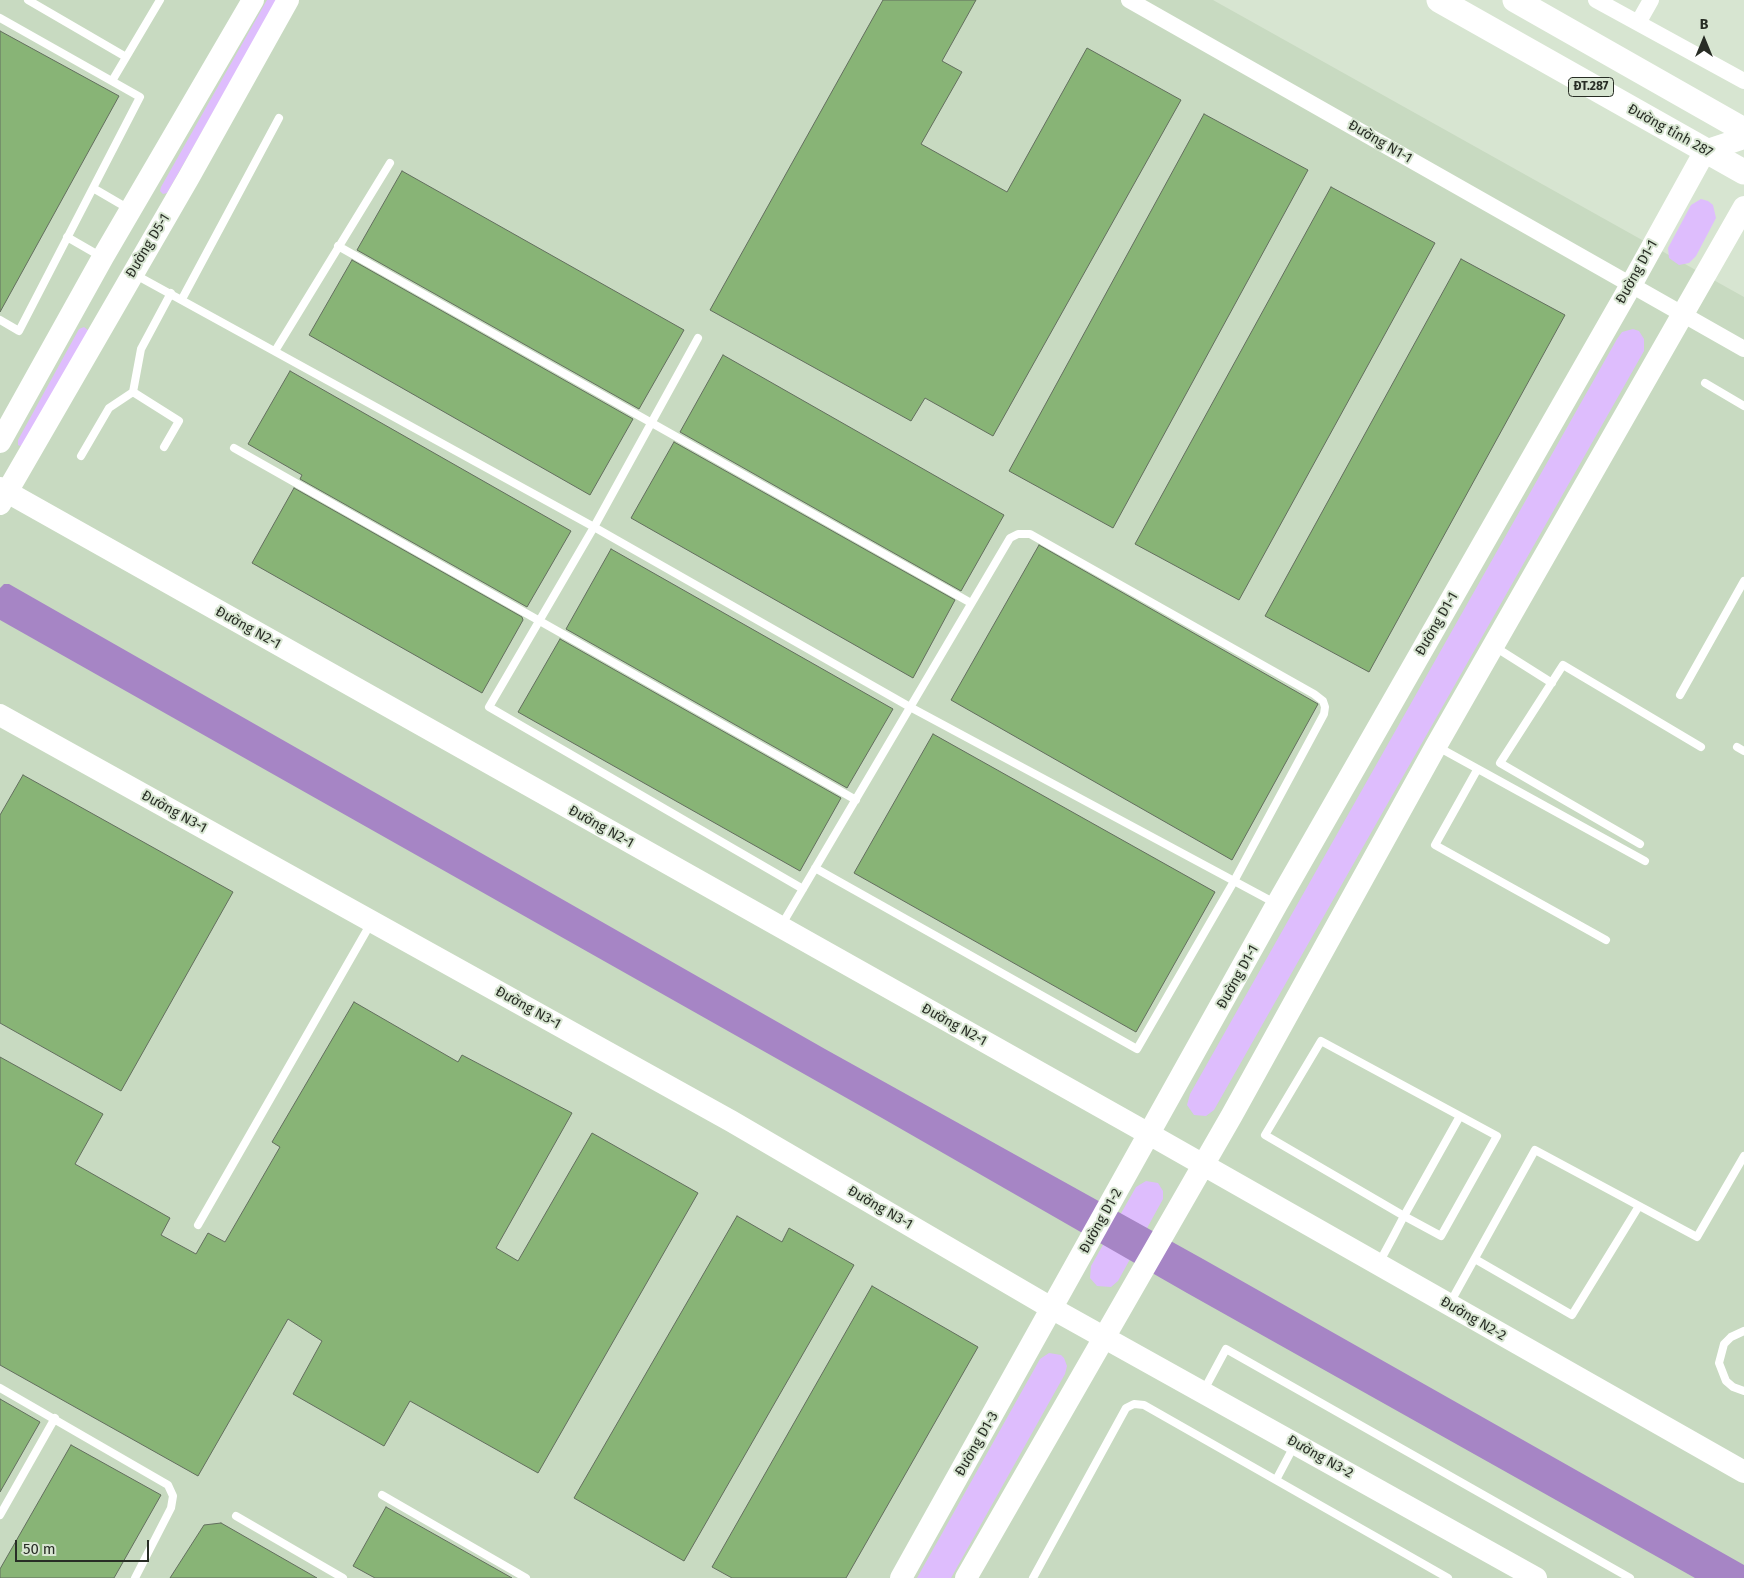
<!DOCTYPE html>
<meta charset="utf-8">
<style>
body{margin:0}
#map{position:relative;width:1744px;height:1578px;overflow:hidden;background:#d7e5d1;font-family:"Fira Sans",sans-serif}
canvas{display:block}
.north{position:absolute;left:1679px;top:15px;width:50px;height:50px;-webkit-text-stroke:4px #d7e5d1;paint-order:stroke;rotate:0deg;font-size:14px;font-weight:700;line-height:20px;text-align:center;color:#282d25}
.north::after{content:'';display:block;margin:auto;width:18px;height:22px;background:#282d25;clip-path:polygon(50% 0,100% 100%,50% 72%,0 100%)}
.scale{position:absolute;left:15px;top:1540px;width:134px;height:22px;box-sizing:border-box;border:2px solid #282d25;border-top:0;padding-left:6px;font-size:15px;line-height:18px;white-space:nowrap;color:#282d25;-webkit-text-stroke:4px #d7e5d1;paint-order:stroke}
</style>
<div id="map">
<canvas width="1744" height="1578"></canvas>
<div class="north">B</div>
<div class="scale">50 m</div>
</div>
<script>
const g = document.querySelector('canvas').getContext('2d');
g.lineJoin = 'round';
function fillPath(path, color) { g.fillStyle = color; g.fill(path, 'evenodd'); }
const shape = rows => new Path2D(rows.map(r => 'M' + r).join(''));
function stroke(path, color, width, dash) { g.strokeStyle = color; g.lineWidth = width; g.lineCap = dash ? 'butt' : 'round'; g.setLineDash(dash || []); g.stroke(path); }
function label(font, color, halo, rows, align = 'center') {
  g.font = font + ' "Fira Sans",sans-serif'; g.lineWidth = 4; g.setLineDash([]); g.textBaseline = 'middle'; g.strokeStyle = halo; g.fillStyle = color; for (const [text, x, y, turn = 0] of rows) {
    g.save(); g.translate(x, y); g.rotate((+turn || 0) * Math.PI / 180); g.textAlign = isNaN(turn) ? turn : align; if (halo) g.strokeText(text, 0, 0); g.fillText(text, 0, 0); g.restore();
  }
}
fillPath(shape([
 [0,0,1213,0,1744,297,1744,1578,0,1578]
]), '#c8dac1');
fillPath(shape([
 [267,0,277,0,167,193,163,194,160,191,161,187],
 [1701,199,1708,201,1713,205,1716,218,1696,256,1689,263,1679,265,1669,258,1668,248,1691,205],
 [84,327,89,331,23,445,20,446,18,445,18,440,79,329],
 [1633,329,1639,331,1644,339,1644,351,1214,1110,1206,1116,1194,1115,1187,1105,1190,1094,1617,339,1622,332],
 [1146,1181,1158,1183,1163,1191,1163,1199,1118,1281,1111,1287,1097,1286,1090,1278,1091,1266,1136,1187],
 [1049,1353,1061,1355,1064,1358,1067,1366,1065,1374,951,1578,917,1578,1040,1359]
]), '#debdfd');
fillPath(shape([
 [4,584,9,584,825,1049,1203,1259,1744,1565,1744,1578,1695,1578,1187,1293,882,1118,0,620,0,588]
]), '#a685c5');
const building = shape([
 [883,0,976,0,942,61,962,72,921,144,1007,192,1087,48,1181,100,993,436,925,398,911,421,710,310,883,0],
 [0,31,119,96,0,312,0,31],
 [1204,114,1308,170,1113,528,1009,471,1204,114],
 [402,171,684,330,639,409,357,250,402,171],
 [1331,187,1435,243,1239,600,1135,544,1331,187],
 [1461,259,1565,315,1369,672,1265,616,1461,259],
 [352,260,633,419,590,495,309,335,352,260],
 [723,355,1004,515,961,591,680,432,723,355],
 [290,371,571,531,527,607,300,479,302,475,248,444,290,371],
 [674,442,955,600,913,678,631,518,674,442],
 [294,488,522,617,523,620,482,693,252,563,294,488],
 [1039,545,1318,704,1232,860,951,700,1039,545],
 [611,549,893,709,847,788,566,629,611,549],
 [560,639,841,798,800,871,518,712,560,639],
 [933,734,1215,892,1136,1032,854,873,933,734],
 [23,775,233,892,121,1091,0,1023,0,815,23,775],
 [354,1002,458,1062,462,1055,572,1113,496,1248,518,1261,592,1133,698,1193,538,1473,410,1401,384,1446,293,1394,322,1341,288,1319,198,1476,0,1365,0,1057,103,1114,75,1164,170,1218,161,1235,196,1254,208,1233,225,1242,280,1147,272,1142,354,1002],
 [737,1216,782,1242,789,1228,854,1265,684,1561,574,1498,737,1216],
 [872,1286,978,1347,846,1578,732,1578,712,1567,872,1286],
 [0,1399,40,1422,0,1492,0,1399],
 [71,1445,161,1495,114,1578,0,1578,0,1569,71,1445],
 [386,1507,512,1578,375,1578,353,1566,386,1507],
 [221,1523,317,1578,170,1578,204,1525,221,1523]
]);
fillPath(building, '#88b476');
stroke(building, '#636f5e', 1);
stroke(shape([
 [28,0,126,57],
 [0,18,140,97,19,331,0,320],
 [112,81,160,0],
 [93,188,129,209],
 [67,237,100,256],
 [338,246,971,603],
 [134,274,594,527,910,707,1275,903],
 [182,299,279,118],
 [698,338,594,527,489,707,803,889],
 [275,351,390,163],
 [1705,383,1744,406],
 [133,392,179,421,164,447],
 [234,448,856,800],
 [81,456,109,408,133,392,141,349,171,293],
 [1495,647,1552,683],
 [1680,695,1744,581],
 [1438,747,1645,861],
 [1737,747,1744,751],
 [1477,770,1435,845,1606,940],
 [1640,844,1500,763,1563,665,1701,747],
 [781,926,1010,538,1018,534,1030,534,1314,694,1323,701,1325,707,1324,714,1233,883,1137,1049,815,868],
 [198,1225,371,923],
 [1475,1259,1572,1315,1639,1206],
 [1379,1263,1393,1237,1404,1216,1460,1116,1321,1041,1265,1135,1404,1216,1441,1236,1497,1136,1460,1116],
 [1450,1303,1535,1150,1697,1237,1744,1156],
 [1744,1331,1731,1337,1724,1344,1719,1363,1726,1381,1733,1387,1744,1391],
 [0,1388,168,1485,173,1496,171,1508,135,1578],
 [1204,1390,1226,1349,1630,1578],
 [1276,1480,1294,1446],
 [382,1495,526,1578],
 [0,1515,55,1418],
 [236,1516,343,1578],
 [1033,1578,1126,1408,1134,1404,1144,1405,1448,1578]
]), '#fff', 8);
stroke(shape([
 [1129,0,1744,349],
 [1596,0,1744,81],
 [1638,23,1651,0]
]), '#fff', 16);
stroke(shape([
 [0,442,103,257,253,0],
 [0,488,1149,1134,1744,1472],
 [0,504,189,177,288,0],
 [0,715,731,1121,1053,1309,1536,1578],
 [901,1578,1277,904,1631,285,1705,151,1744,138],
 [966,1578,1232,1115,1436,746,1744,207]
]), '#fff', 22);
stroke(shape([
 [1439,0,1744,172],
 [1515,0,1744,130]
]), '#fff', 25);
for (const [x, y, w] of [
 [1591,87,45]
]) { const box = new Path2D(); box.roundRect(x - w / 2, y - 9.5, w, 19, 4); g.fillStyle = '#d7e5d1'; g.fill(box); stroke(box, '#282d25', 1); }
label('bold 12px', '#282d25', null, [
 ["ĐT.287",1591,87]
]);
label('14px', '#282d25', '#d7e5d1', [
 ["Đường tỉnh 287",1670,131,29],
 ["Đường N1-1",1380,142,30],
 ["Đường D5-1",148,246,-59],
 ["Đường D1-1",1637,272,-61],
 ["Đường D1-1",1437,624,-60],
 ["Đường N2-1",248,628,29],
 ["Đường N3-1",174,812,29],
 ["Đường N2-1",601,827,29],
 ["Đường D1-1",1238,977,-61],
 ["Đường N3-1",528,1008,29],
 ["Đường N2-1",954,1025,29],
 ["Đường N3-1",880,1208,30],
 ["Đường D1-2",1101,1221,-61],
 ["Đường N2-2",1473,1319,30],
 ["Đường D1-3",977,1444,-60],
 ["Đường N3-2",1320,1457,29]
]);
</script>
